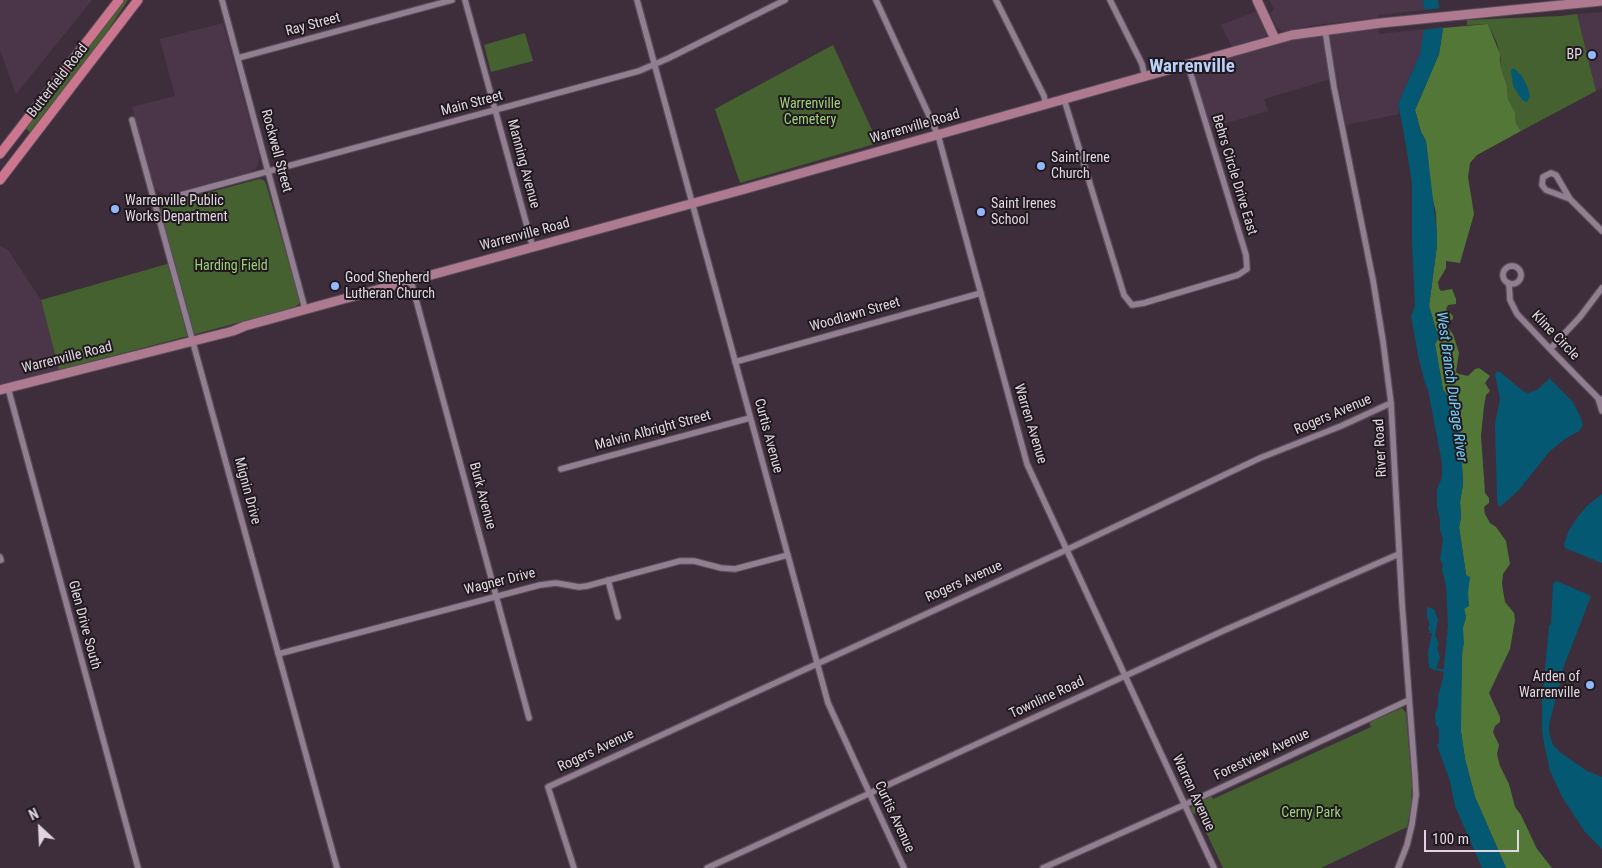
<!DOCTYPE html>
<style>
body{margin:0}
#map{position:relative;width:1602px;height:868px;overflow:hidden;background:#3e2e3c;font-family:"Roboto Condensed",sans-serif}
canvas{display:block}
.north{position:absolute;left:15px;top:803px;width:50px;height:50px;-webkit-text-stroke:4px #20191f;paint-order:stroke;rotate:335deg;font-size:14px;font-weight:700;line-height:20px;text-align:center;color:#e1d6df}
.north::after{content:'';display:block;margin:auto;width:18px;height:22px;background:#e1d6df;clip-path:polygon(50% 0,100% 100%,50% 72%,0 100%)}
.scale{position:absolute;left:1424px;top:830px;width:95px;height:22px;box-sizing:border-box;border:2px solid #e1d6df;border-top:0;padding-left:6px;font-size:15px;line-height:18px;white-space:nowrap;color:#e1d6df;-webkit-text-stroke:4px #20191f;paint-order:stroke}
</style>
<div id="map">
<canvas width="1602" height="868"></canvas>
<div class="north">N</div>
<div class="scale">100 m</div>
</div>
<script>
const g = document.querySelector('canvas').getContext('2d');
g.lineJoin = 'round';
function fillPath(path, color) { g.fillStyle = color; g.fill(path, 'evenodd'); }
const shape = rows => new Path2D(rows.map(r => 'M' + r).join(''));
function stroke(path, color, width, dash) { g.strokeStyle = color; g.lineWidth = width; g.lineCap = dash ? 'butt' : 'round'; g.setLineDash(dash || []); g.stroke(path); }
function label(font, color, halo, rows, align = 'center') {
  g.font = font + ' "Roboto Condensed",sans-serif'; g.lineWidth = 4; g.setLineDash([]); g.textBaseline = 'middle'; g.strokeStyle = halo; g.fillStyle = color; for (const [text, x, y, turn = 0] of rows) {
    g.save(); g.translate(x, y); g.rotate((+turn || 0) * Math.PI / 180); g.textAlign = isNaN(turn) ? turn : align; if (halo) g.strokeText(text, 0, 0); g.fillText(text, 0, 0); g.restore();
  }
}
fillPath(shape([
 [0,0,92,0,16,94,0,50],
 [1269,0,1423,0,1425,10,1378,15,1378,18,1314,25,1284,32,1277,28,1270,14,1274,9],
 [1257,11,1267,32,1265,37,1232,47,1221,25],
 [1602,12,1602,88,1596,91,1577,14],
 [223,23,259,155,258,164,256,169,251,172,170,194,164,194,159,191,153,187,132,107,175,96,160,39],
 [1378,29,1380,34,1425,29,1420,54,1398,104,1399,114,1346,125,1337,77,1264,99,1268,111,1209,128,1192,69,1269,45,1315,35],
 [0,246,8,250,41,300,59,370,0,386]
]), '#4b3649');
fillPath(shape([
 [123,0,128,0,95,50,31,133,25,128],
 [1577,14,1596,91,1521,131,1516,123,1515,112,1508,99,1507,86,1500,65,1501,59,1497,43,1488,24,1467,25,1467,20,1561,16],
 [525,33,533,61,491,72,484,45],
 [833,45,878,143,740,183,715,109],
 [259,179,264,180,266,184,299,297,299,304,294,308,59,370,41,300,174,262,161,214,161,209,167,204],
 [1402,708,1406,713,1412,785,1411,808,1407,827,1321,868,1223,868,1197,813,1193,814,1191,810,1192,805,1211,795,1213,799,1371,727,1369,722]
]), '#44612f');
fillPath(shape([
 [1488,24,1500,54,1500,65,1507,86,1508,99,1515,112,1516,123,1521,131,1477,155,1470,163,1468,177,1474,214,1460,263,1446,261,1446,268,1438,282,1439,288,1441,291,1452,289,1456,299,1456,304,1448,305,1446,309,1453,316,1453,319,1445,324,1453,334,1459,353,1456,372,1459,374,1468,376,1475,369,1479,368,1490,376,1485,383,1490,391,1486,395,1484,406,1481,436,1485,493,1489,498,1489,503,1484,507,1485,514,1490,523,1496,527,1506,541,1510,564,1503,574,1502,584,1505,602,1514,613,1515,620,1510,649,1489,693,1500,717,1500,722,1495,726,1493,732,1499,745,1497,754,1500,766,1509,784,1515,807,1521,815,1537,849,1552,868,1506,868,1475,797,1465,759,1461,732,1461,694,1463,627,1466,617,1464,609,1468,588,1459,527,1461,517,1460,502,1463,484,1461,447,1453,402,1443,390,1435,344,1440,335,1436,330,1429,306,1437,245,1436,213,1432,196,1426,141,1421,132,1415,110,1439,54,1443,28]
]), '#527736');
fillPath(shape([
 [1423,0,1438,0,1443,28,1439,54,1415,110,1421,132,1426,141,1437,233,1437,245,1429,306,1436,330,1440,335,1435,344,1443,390,1453,402,1461,447,1463,484,1460,502,1461,517,1459,527,1466,575,1470,577,1468,593,1469,606,1464,609,1466,617,1463,627,1464,644,1462,652,1461,732,1465,759,1475,797,1506,868,1482,868,1455,806,1450,781,1437,745,1439,743,1439,729,1436,725,1435,715,1438,706,1438,696,1443,678,1448,625,1446,586,1442,569,1443,564,1440,560,1443,539,1440,530,1440,520,1437,506,1437,490,1442,477,1442,463,1428,390,1425,383,1418,355,1411,316,1415,306,1412,244,1412,183,1404,134,1398,104,1420,54,1425,22],
 [1514,68,1522,76,1528,88,1530,97,1527,102,1522,100,1513,86,1511,70],
 [1497,371,1500,372,1523,391,1528,393,1537,390,1549,379,1549,376,1551,380,1573,402,1581,418,1583,425,1579,431,1565,439,1549,452,1519,490,1500,507,1498,505,1497,497,1495,424,1500,399,1495,375],
 [1602,494,1602,563,1565,548,1564,544,1569,530,1577,518,1587,506],
 [1557,581,1591,596,1564,666,1549,725,1549,733,1553,745,1561,753,1587,771,1602,777,1602,849,1585,832,1562,797,1550,771,1544,743,1542,729,1542,701,1549,626,1551,624,1553,583],
 [1427,607,1434,609,1438,620,1435,635,1439,644,1437,647,1440,658,1435,671,1429,667,1428,652,1432,633,1430,633,1428,627,1430,625,1427,617]
]), '#045872');
fillPath(shape([
 [1443,8,1445,27,1422,30,1422,10]
]), '#3e2e3c');
stroke(shape([
 [1436,669,1445,671]
]), '#045872', 2);
const minor = shape([
 [222,0,305,309],
 [465,0,533,248],
 [637,0,828,703,904,868],
 [876,0,938,135,1027,464,1214,868],
 [996,0,1044,96,1046,105],
 [1110,0,1142,64,1145,77],
 [1325,30,1334,87,1373,280,1383,341,1391,403,1402,603,1415,776,1416,795,1412,824,1407,845,1398,868],
 [238,58,452,0],
 [1064,99,1124,295,1132,305,1144,303,1238,275,1247,269,1246,255,1188,65],
 [132,120,337,868],
 [1570,199,1546,190,1542,185,1543,177,1551,173,1556,175,1570,199,1602,231],
 [155,202,639,71,669,58,785,0],
 '1503 275a9 9 0 1 1 18 0a9 9 0 1 1-18 0Z',
 [411,281,529,718],
 [1509,283,1510,300,1517,314,1550,349,1598,398,1602,400],
 [1550,349,1580,317,1602,288],
 [735,362,981,293],
 [8,388,138,868],
 [1598,398,1602,411],
 [561,469,750,418],
 [0,557,1,560],
 [608,580,618,617],
 [278,654,540,585,556,583,579,587,587,586,680,561,694,561,721,568,735,569,788,555],
 [574,868,548,787,1066,550,1260,458,1341,426,1391,403],
 [707,868,1225,630,1399,554],
 [1043,868,1184,805,1409,700]
]);
const secondary = shape([
 [1257,0,1275,39],
 [0,390,233,331,245,326,745,189,1292,35,1381,23,1602,1]
]);
const primary = shape([
 [0,154,119,0],
 [0,180,138,0]
]);
stroke(minor, '#594b58', 8);
stroke(secondary, '#594b58', 11);
stroke(primary, '#594b58', 11);
stroke(minor, '#917e90', 5.5);
stroke(secondary, '#ae7a90', 9);
stroke(primary, '#cb758f', 9);
for (const [x, y, r, color] of [
 [1592,55,5,"#92b7fd"],
 [1041,166,5,"#92b7fd"],
 [115,209,5,"#92b7fd"],
 [981,212,5,"#92b7fd"],
 [335,286,5,"#92b7fd"],
 [1590,685,5,"#92b7fd"]
]) { const dot = new Path2D(); dot.arc(x, y, r, 0, 2 * Math.PI); g.fillStyle = color; g.fill(dot); stroke(dot, '#20191f', 2); }
label('14px', '#e1d6df', '#20191f', [
 ["Ray Street",313,25,-15],
 ["Butterfield Road",58,81,-52],
 ["Main Street",472,104,-15],
 ["Warrenville Road",915,127,-16],
 ["Rockwell Street",276,151,75],
 ["Manning Avenue",523,164,75],
 ["Behrs Circle Drive East",1234,175,73],
 ["Warrenville Road",525,235,-15],
 ["Woodlawn Street",855,315,-16],
 ["Kline Circle",1555,336,46],
 ["Warrenville Road",67,358,-14],
 ["Rogers Avenue",1333,415,-23],
 ["Warren Avenue",1030,424,73],
 ["Malvin Albright Street",653,431,-15],
 ["Curtis Avenue",768,436,75],
 ["River Road",1381,448,-93],
 ["Mignin Drive",247,491,75],
 ["Burk Avenue",482,496,75],
 ["Wagner Drive",500,582,-14],
 ["Rogers Avenue",964,582,-24],
 ["Glen Drive South",84,625,75],
 ["Townline Road",1047,698,-25],
 ["Rogers Avenue",596,751,-25],
 ["Forestview Avenue",1262,755,-25],
 ["Warren Avenue",1193,793,65],
 ["Curtis Avenue",894,817,65]
]);
label('14px', '#e1d6df', '#20191f', [
 ["BP",1582,55,"right"],
 ["Saint Irene",1051,158],
 ["Church",1051,174],
 ["Warrenville Public",125,201],
 ["Works Department",125,217],
 ["Saint Irenes",991,204],
 ["School",991,220],
 ["Good Shepherd",345,278],
 ["Lutheran Church",345,294],
 ["Arden of",1580,677,"right"],
 ["Warrenville",1580,693,"right"]
], 'left');
label('14px', '#9cd176', '#20191f', [
 ["Warrenville",810,104],
 ["Cemetery",810,120],
 ["Harding Field",231,266],
 ["Cerny Park",1311,813]
]);
label('italic 15px', '#74d3fb', '#20191f', [
 ["West Branch DuPage River",1451,387,82]
]);
label('bold 19px', '#bbd0f8', '#20191f', [
 ["Warrenville",1192,67]
]);
</script>
